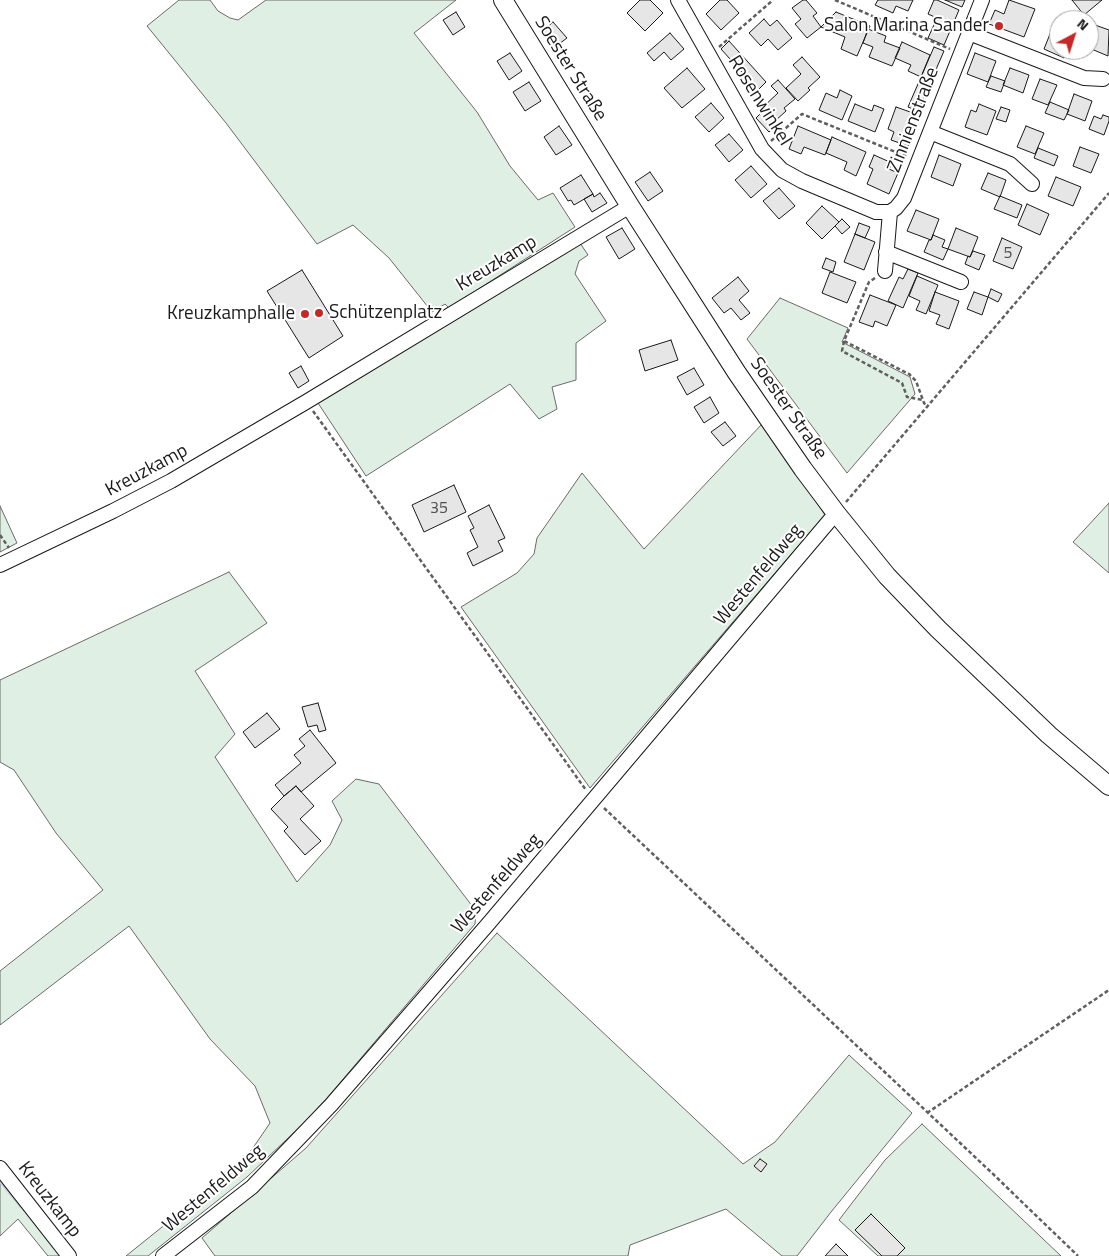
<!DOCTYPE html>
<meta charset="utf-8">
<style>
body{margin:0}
#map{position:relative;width:1109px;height:1256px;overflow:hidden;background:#fff;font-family:"Titillium Web",sans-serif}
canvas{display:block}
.north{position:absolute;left:1049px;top:10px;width:50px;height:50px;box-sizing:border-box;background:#fff;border:1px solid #a3a3a3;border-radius:50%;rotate:40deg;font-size:14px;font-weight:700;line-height:20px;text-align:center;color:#1a1a1a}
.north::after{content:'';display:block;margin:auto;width:18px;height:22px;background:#c62828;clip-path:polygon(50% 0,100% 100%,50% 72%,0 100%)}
</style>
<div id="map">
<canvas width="1109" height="1256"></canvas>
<div class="north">N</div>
</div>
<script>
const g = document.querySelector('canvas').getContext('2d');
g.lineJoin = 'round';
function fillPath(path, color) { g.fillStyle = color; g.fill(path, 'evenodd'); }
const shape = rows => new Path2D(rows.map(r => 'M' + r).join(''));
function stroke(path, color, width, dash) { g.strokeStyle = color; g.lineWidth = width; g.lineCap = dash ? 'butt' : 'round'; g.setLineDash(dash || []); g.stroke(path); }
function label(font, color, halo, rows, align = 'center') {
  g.font = font + ' "Titillium Web",sans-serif'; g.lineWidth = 4; g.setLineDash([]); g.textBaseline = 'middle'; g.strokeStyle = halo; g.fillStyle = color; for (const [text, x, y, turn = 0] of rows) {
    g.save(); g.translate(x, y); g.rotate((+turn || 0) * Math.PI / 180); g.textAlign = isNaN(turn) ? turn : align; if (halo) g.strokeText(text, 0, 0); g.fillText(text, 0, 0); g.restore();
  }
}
const green = shape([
 [179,0,210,0,218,11,230,18,238,20,266,0,456,0,414,33,477,112,510,166,538,200,553,193,575,227,449,308,445,304,432,312,389,258,353,225,317,244,226,123,147,26,179,0],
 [580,243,588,255,579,261,575,274,606,321,576,343,576,380,552,387,557,409,539,419,510,384,366,476,318,403,580,243],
 [780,298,848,328,842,342,910,377,915,394,847,473,747,339,780,298],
 [763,423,825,515,590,788,461,607,517,573,534,554,537,538,582,473,644,549,763,423],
 [1109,503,1109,573,1073,542,1109,503],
 [0,506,17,543,0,552,0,506],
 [229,572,267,623,195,671,235,734,215,757,297,882,330,845,342,820,332,801,356,779,379,784,476,911,475,924,327,1098,305,1122,247,1177,148,1256,126,1256,244,1161,270,1123,255,1086,210,1039,129,926,0,1025,0,971,103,890,56,833,14,770,0,762,0,680,229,572],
 [497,933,743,1164,775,1142,849,1055,912,1113,831,1212,797,1256,782,1256,726,1209,630,1245,628,1256,215,1256,202,1238,306,1148,497,933],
 [922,1124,1061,1256,878,1256,839,1220,885,1160,922,1124],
 [0,1174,65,1256,48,1256,18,1219,0,1236,0,1174]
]);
fillPath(green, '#e0efe3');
stroke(green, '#6a6a6a', 1);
stroke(shape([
 [0,1180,21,1206]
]), '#c6d2dc', 4);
const building = shape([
 [640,0,650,0,663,13,645,31,627,13,640,0],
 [720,0,727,0,739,13,721,30,706,14,720,0],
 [803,0,806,0,817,13,813,16,821,27,807,38,795,24,801,19,792,8,803,0],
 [878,0,913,0,908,11,896,6,893,13,875,5,878,0],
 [934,0,937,0,959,10,944,45,928,38,937,18,928,14,934,0],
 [945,0,965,0,962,7,945,0],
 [1009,0,1035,9,1024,37,989,24,995,10,1004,14,1009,0],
 [1072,0,1102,0,1084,15,1072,0],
 [456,12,465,27,453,35,443,20,456,12],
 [836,12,870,26,857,56,841,49,845,37,821,27,836,12],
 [764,19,770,26,777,20,792,38,778,50,768,39,761,46,749,33,764,19],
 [553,22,567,38,555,47,542,32,553,22],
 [1095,25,1109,30,1108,56,1089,48,1089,41,1095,25],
 [868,29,886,36,884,42,900,48,892,66,869,57,873,47,863,43,868,29],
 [1052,29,1059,32,1059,50,1067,50,1064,58,1044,49,1052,29],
 [670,33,684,49,671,60,664,52,654,61,647,53,670,33],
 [729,41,766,82,758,90,721,49,729,41],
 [902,42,930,55,921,77,908,71,911,65,895,58,902,42],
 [934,47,944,51,918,111,908,107,934,47],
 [510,53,522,71,509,80,497,61,510,53],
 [975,53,996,61,988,82,967,74,975,53],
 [802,57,820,77,808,88,810,90,798,101,786,88,801,74,793,65,802,57],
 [687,68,705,89,682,108,664,88,687,68],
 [1010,68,1029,75,1023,93,1003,85,1010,68],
 [991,76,1005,81,1001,92,986,87,991,76],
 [1040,79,1057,85,1048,105,1032,99,1040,79],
 [778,80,795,99,784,108,786,111,775,121,778,124,769,132,756,118,765,109,763,107,778,93,771,86,778,80],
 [529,82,541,101,525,111,513,92,529,82],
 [840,90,852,96,842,120,819,110,826,93,837,98,840,90],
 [1074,94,1092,101,1085,121,1067,114,1074,94],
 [1050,102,1069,110,1064,120,1045,113,1050,102],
 [711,103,724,118,709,132,695,117,711,103],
 [855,104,872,111,874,105,884,109,875,132,848,121,855,104],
 [979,104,996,111,987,135,965,127,971,110,976,112,979,104],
 [896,107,913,113,908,127,915,129,908,146,891,140,894,132,888,129,896,107],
 [1001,107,1010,110,1006,122,996,119,1001,107],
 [1103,115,1109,117,1109,121,1104,135,1089,129,1094,116,1101,119,1103,115],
 [559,126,572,145,556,155,544,137,559,126],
 [798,126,831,140,825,155,804,147,801,154,789,149,798,126],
 [1026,126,1044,133,1035,154,1017,147,1026,126],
 [729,134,743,150,729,162,715,145,729,134],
 [832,137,866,152,856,176,844,170,847,162,826,153,832,137],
 [1080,147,1099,154,1091,173,1073,166,1080,147],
 [1038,148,1058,156,1054,166,1034,158,1038,148],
 [874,155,892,163,889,169,898,173,889,194,867,184,873,169,869,167,874,155],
 [939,155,961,164,953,186,931,177,939,155],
 [751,166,767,184,751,198,735,180,751,166],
 [650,172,663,191,648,201,635,182,650,172],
 [988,173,1006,180,1000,197,981,189,988,173],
 [581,175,593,194,574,205,571,200,568,201,560,188,581,175],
 [1056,177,1081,187,1073,206,1048,196,1056,177],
 [779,188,795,206,779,219,763,201,779,188],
 [600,193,607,203,592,212,584,199,593,194,594,197,600,193],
 [1000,196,1022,205,1017,218,994,209,1000,196],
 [1027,204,1049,214,1040,235,1018,225,1027,204],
 [822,206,839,222,822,239,806,223,822,206],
 [916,210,939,219,931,240,907,231,916,210],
 [842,219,850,227,842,234,835,226,842,219],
 [859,223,870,227,865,238,855,234,859,223],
 [622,228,635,249,619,259,606,237,622,228],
 [956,228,978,237,970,257,948,249,956,228],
 [855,234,875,242,864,270,844,262,855,234],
 [933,235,945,240,942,247,948,249,943,260,924,252,929,240,931,240,933,235],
 [1002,238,1022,247,1013,269,993,261,1002,238],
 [973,251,985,255,979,270,965,264,968,256,970,257,973,251],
 [826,258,836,262,833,272,822,268,826,258],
 [908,269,918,273,903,308,888,301,899,277,903,279,908,269],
 [302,270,343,336,309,358,267,291,302,270],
 [830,272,856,282,847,303,822,293,830,272],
 [917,276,938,285,926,314,916,310,920,301,909,296,917,276],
 [738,277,749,291,739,300,750,313,741,320,731,308,724,313,712,298,738,277],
 [991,289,1002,294,998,302,988,297,991,289],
 [935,292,959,301,949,329,936,324,940,315,929,311,935,292],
 [974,292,988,297,982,315,967,309,974,292],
 [870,295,896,305,887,326,875,321,873,327,859,322,870,295],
 [671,340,678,360,645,371,639,350,671,340],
 [301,366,309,381,298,388,289,373,301,366],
 [694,368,704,385,687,395,677,377,694,368],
 [710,397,719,413,704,423,694,407,710,397],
 [725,422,736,436,723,446,711,432,725,422],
 [454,485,466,512,424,532,412,505,454,485],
 [489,505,505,538,498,541,503,551,473,566,467,553,478,547,470,530,474,528,468,516,489,505],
 [318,703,326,730,319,732,317,725,308,727,302,707,318,703],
 [267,713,280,729,255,748,243,732,267,713],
 [310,730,336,763,301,792,296,786,284,796,275,785,301,763,294,755,305,746,299,739,310,730],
 [296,786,314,806,300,819,321,841,305,855,284,831,288,827,271,809,284,796,296,786],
 [760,1159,767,1164,761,1172,754,1166,760,1159],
 [871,1214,905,1248,897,1256,882,1256,855,1230,871,1214],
 [836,1244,848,1256,825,1256,836,1244]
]);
fillPath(building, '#e6e6e6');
stroke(building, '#1a1a1a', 1);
const minor = shape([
 [678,0,762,149,782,170,802,181,876,212,890,212],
 [969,33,1084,78,1103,79],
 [930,132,1010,164,1032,184],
 [886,252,961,282],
 [885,271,890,212,896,208,904,198,982,0],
 [0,565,113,511,171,481,306,402,630,206],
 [0,1168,69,1256],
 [163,1256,252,1187,331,1105,489,923,836,513]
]);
const major = shape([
 [503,0,630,206,737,373,803,469,836,513,887,576,938,629,1049,735,1109,786]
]);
stroke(minor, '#1a1a1a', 16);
stroke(major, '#1a1a1a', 20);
stroke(shape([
 [835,0,950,49],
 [719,47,773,0],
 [771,141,802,114,908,157],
 [875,278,869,282,844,341,909,374,916,381,924,403,927,407],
 [844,341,842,351,902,383,907,397,923,400],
 [313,411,586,790],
 [846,502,1109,193],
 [0,535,9,548],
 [604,808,992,1173,1078,1256],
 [927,1113,1109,990]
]), '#5f5f5f', 2.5, [4, 2.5]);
stroke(minor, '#fff', 14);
stroke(major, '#fff', 18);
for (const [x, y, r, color] of [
 [999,26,5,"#c62828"],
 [319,313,5,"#c62828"],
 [305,314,5,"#c62828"]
]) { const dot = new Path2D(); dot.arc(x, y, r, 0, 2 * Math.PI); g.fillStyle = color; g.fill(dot); stroke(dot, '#fff', 2); }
label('16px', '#4d4d4d', null, [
 ["5",1008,254],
 ["35",439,509]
]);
label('19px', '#1a1a1a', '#fff', [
 ["Salon Marina Sander",989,26],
 ["Schützenplatz",329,313,"left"],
 ["Kreuzkamphalle",295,314]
], 'right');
label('19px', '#1a1a1a', '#fff', [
 ["Soester Straße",570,69,58],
 ["Rosenwinkel",759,101,58],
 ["Zinnienstraße",914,120,-69],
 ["Kreuzkamp",497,264,-31],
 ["Soester Straße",788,409,55],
 ["Kreuzkamp",147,471,-28],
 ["Westenfeldweg",759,575,-50],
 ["Westenfeldweg",497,884,-49],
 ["Westenfeldweg",214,1189,-40],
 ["Kreuzkamp",49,1200,52]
]);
</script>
